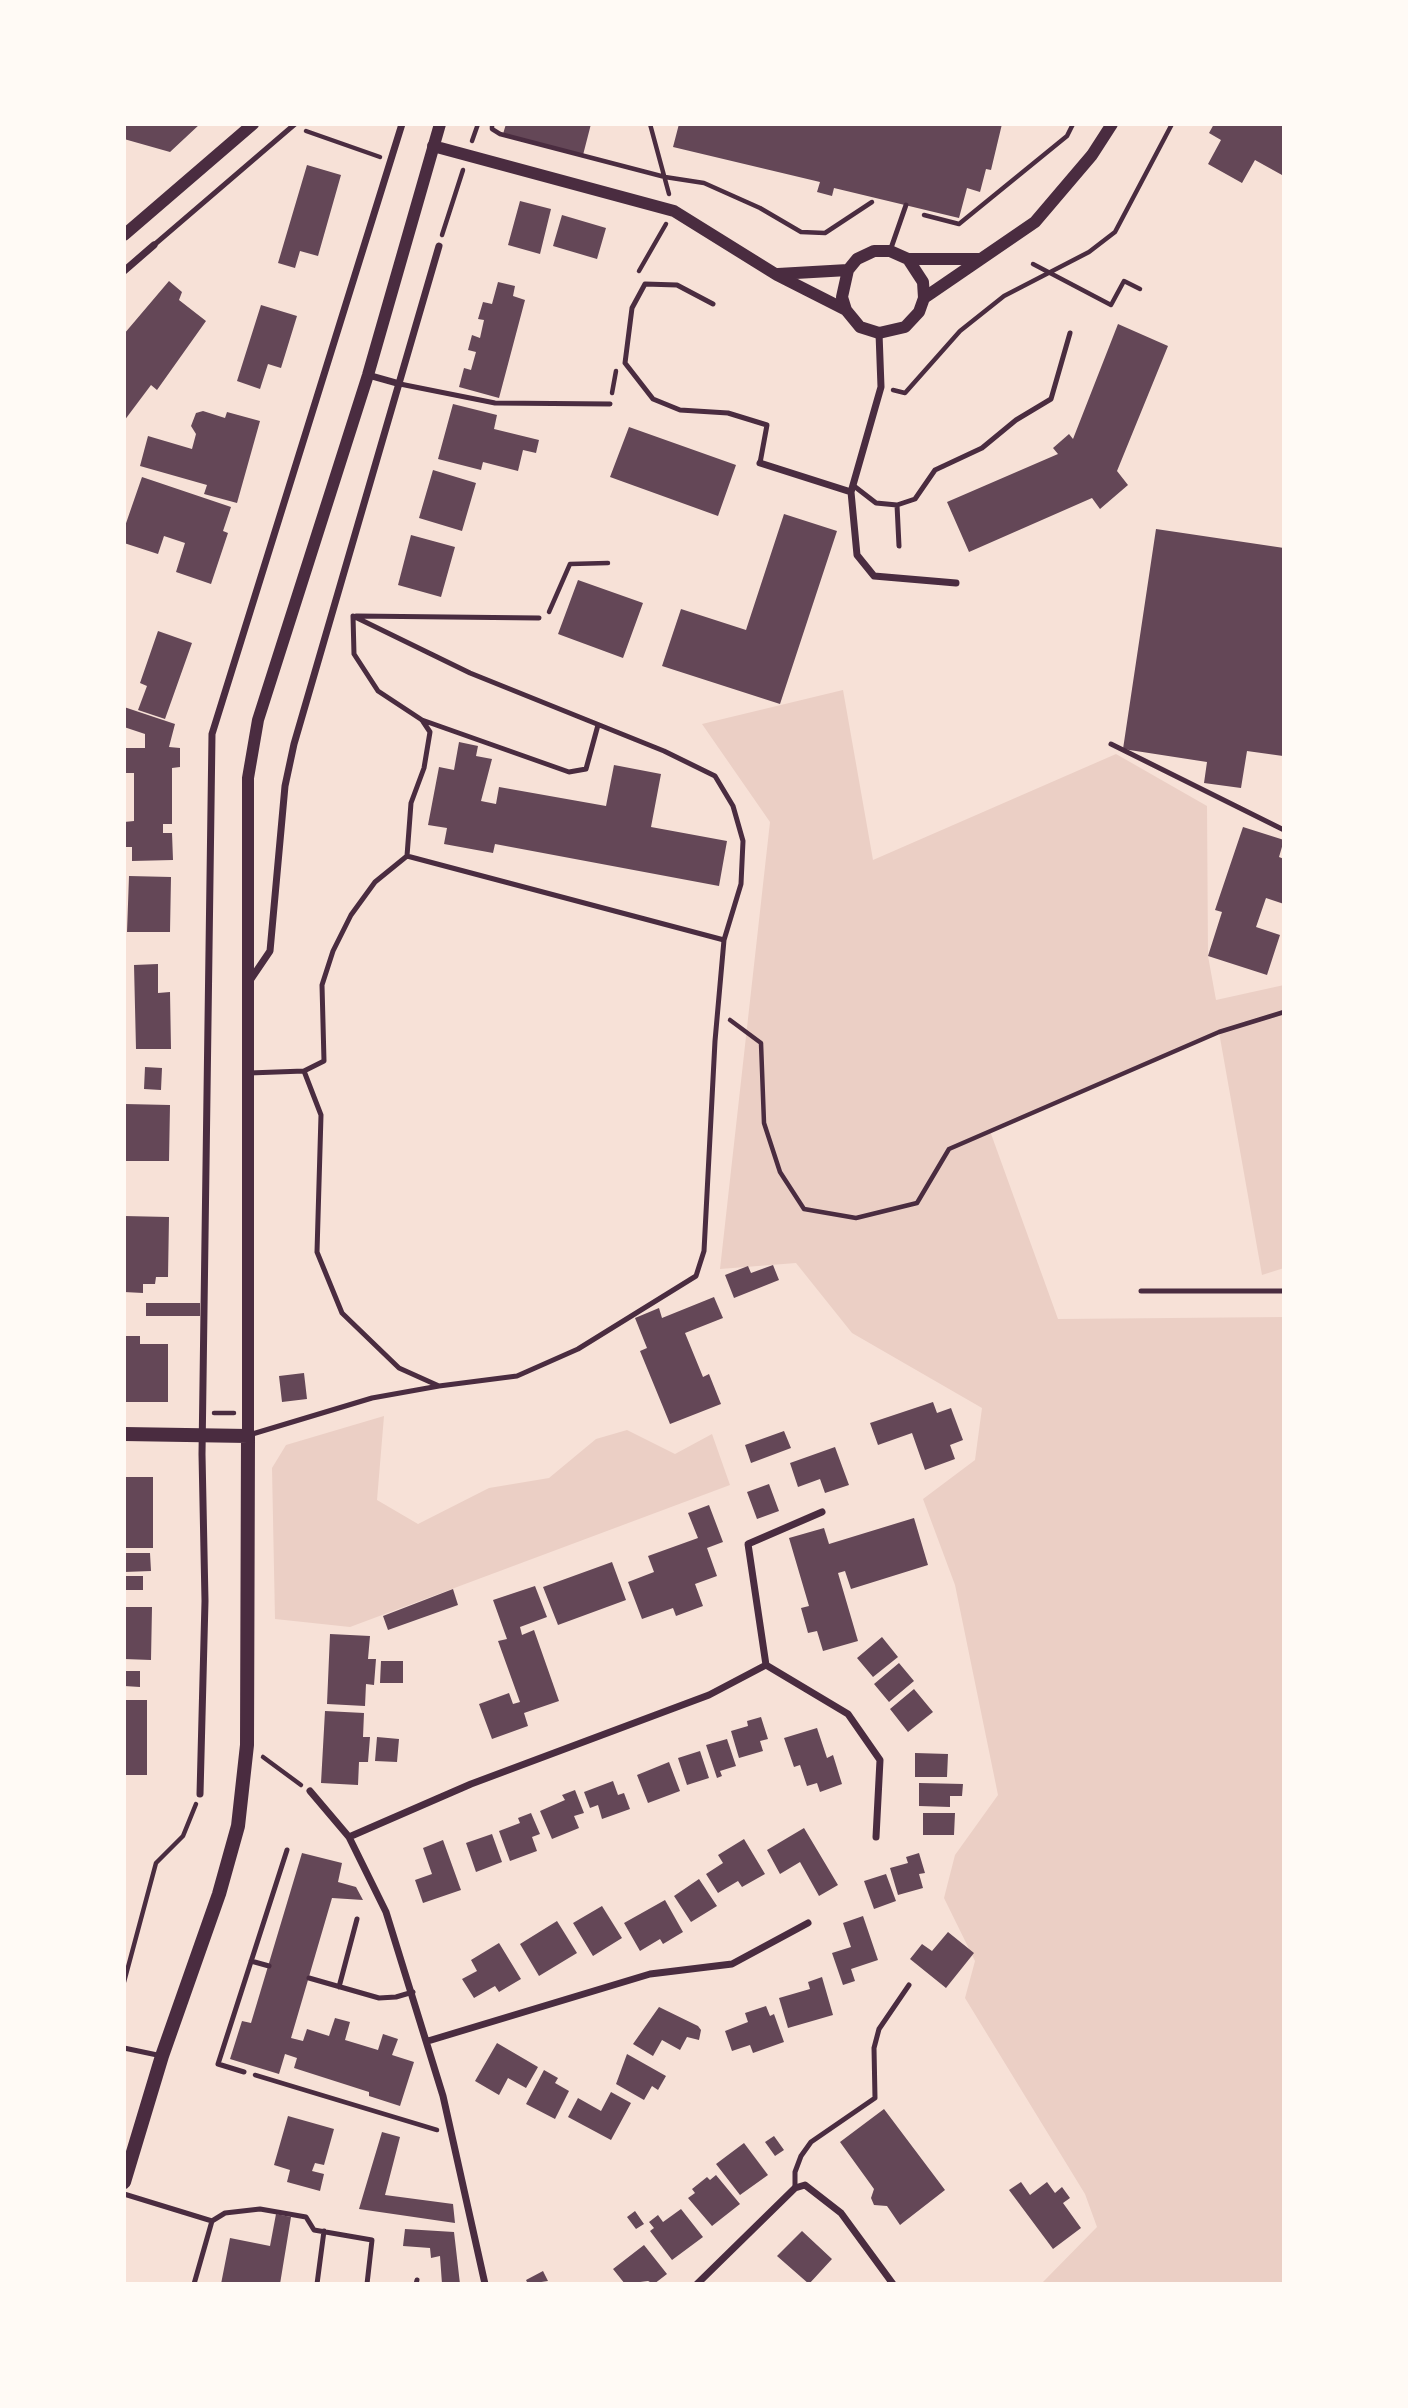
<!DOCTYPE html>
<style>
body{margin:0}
#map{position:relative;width:1408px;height:2408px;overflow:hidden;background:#f7e1d7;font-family:"Noto Sans",sans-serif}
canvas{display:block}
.frame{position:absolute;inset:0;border:126px solid #fffaf5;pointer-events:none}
</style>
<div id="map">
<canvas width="1408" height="2408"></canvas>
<div class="frame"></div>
</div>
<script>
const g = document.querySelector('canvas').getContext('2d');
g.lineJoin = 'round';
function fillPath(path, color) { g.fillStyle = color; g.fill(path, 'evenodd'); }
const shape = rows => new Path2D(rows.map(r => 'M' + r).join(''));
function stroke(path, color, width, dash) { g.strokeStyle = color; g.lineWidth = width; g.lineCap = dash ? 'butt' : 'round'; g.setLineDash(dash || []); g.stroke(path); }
fillPath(shape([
 [843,690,873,860,1116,754,1207,806,1208,956,1216,1000,1284,985,1284,1268,1262,1275,1219,1032,990,1131,1058,1319,1284,1317,1284,2284,1041,2284,1097,2227,1085,2194,965,1998,975,1961,944,1898,955,1855,998,1795,955,1585,923,1499,975,1460,982,1408,852,1333,796,1263,720,1269,770,822,702,724],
 [384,1416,377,1500,418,1524,489,1488,549,1478,596,1439,627,1430,675,1454,712,1434,730,1485,350,1627,275,1619,272,1468,286,1445]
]), '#ebcfc5');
fillPath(shape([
 [124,124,200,124,170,152,124,139],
 [506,124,591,124,583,155,503,134],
 [679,124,1002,124,991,170,986,169,980,192,967,188,959,218,834,188,832,196,817,192,820,182,673,147],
 [1214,124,1284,126,1282,175,1255,160,1242,183,1208,164,1221,140,1209,133],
 [307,165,341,175,318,256,300,251,295,268,278,263],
 [520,201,551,209,540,254,508,245],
 [562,215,606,228,597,259,553,246],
 [169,281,182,292,179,300,206,321,157,390,151,385,124,421,124,334],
 [498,282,515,286,513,296,525,300,499,398,459,387,464,368,471,370,476,352,468,350,472,335,480,338,484,320,478,319,483,302,492,304],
 [261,305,297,316,281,368,268,364,260,389,237,381],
 [1118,324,1168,346,1117,471,1128,485,1100,509,1092,498,969,552,947,502,1058,454,1053,448,1069,434,1073,439],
 [453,404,497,415,494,429,539,440,536,453,523,450,518,471,483,462,481,470,438,459],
 [203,411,225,418,227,412,260,421,237,503,204,494,207,485,140,466,148,436,192,449,196,434,191,426,196,413],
 [629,427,736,465,718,516,610,477],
 [433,470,476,483,462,531,419,518],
 [142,477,231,507,223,531,228,533,211,584,176,572,185,543,164,536,158,554,124,543,124,529],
 [784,514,837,531,780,704,662,666,681,609,746,630],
 [1156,529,1284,548,1283,756,1247,751,1241,788,1204,783,1207,762,1123,749],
 [411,535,455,547,441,597,398,585],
 [578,580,643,603,623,658,558,634],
 [158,631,192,643,165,719,138,710,147,686,140,683],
 [124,707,175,724,169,747,180,748,180,767,172,768,172,824,163,824,163,833,172,833,173,860,132,861,132,847,124,847,124,822,134,821,134,773,124,773,125,748,145,748,145,734,124,727],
 [459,742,478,746,476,756,492,759,481,801,496,804,499,787,606,806,614,765,661,774,651,827,727,841,719,886,495,844,493,853,444,844,447,828,428,825,439,767,454,770],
 [1243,827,1284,840,1279,857,1284,859,1284,904,1266,898,1256,927,1280,935,1267,975,1208,956,1222,912,1215,910],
 [129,876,171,877,170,932,127,932],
 [158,964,158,993,170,992,171,1049,136,1049,134,965],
 [145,1067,162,1068,161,1090,144,1089],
 [125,1104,170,1105,169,1161,124,1161],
 [124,1216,169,1217,168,1277,156,1277,155,1284,143,1284,143,1293,124,1292],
 [773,1265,779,1280,734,1298,725,1275,748,1266,751,1273],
 [714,1297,723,1318,685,1333,703,1377,709,1374,721,1404,670,1424,640,1351,647,1348,635,1318,659,1308,662,1318],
 [146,1303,200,1303,200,1316,146,1316],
 [124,1336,140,1336,140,1344,168,1344,168,1402,124,1402],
 [304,1373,307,1399,282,1402,279,1376],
 [933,1402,937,1413,951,1408,963,1440,950,1445,955,1459,925,1470,912,1433,878,1445,870,1423],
 [784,1431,791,1448,751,1463,745,1445],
 [835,1447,849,1485,825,1493,820,1479,798,1487,790,1463],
 [124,1477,153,1477,153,1548,126,1548],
 [769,1484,779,1511,757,1519,747,1492],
 [709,1505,723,1542,707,1548,717,1576,695,1584,703,1606,676,1616,673,1608,642,1619,628,1582,654,1572,648,1556,698,1538,688,1513],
 [914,1518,928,1565,851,1589,845,1571,838,1573,858,1641,823,1651,817,1631,808,1633,801,1608,809,1606,789,1538,824,1528,829,1544],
 [124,1553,150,1553,151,1571,124,1572],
 [612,1562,626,1600,558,1625,543,1587],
 [124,1576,143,1576,143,1590,124,1590],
 [535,1586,547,1617,520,1627,522,1635,534,1630,559,1701,524,1713,528,1726,492,1739,479,1704,509,1693,513,1704,520,1702,498,1641,507,1639,493,1600],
 [453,1589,458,1605,388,1630,383,1616],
 [124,1607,152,1607,151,1660,124,1659],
 [330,1634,370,1636,368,1659,376,1659,374,1685,366,1684,365,1706,327,1704],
 [882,1637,898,1657,873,1677,857,1658],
 [381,1661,403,1661,403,1683,380,1683],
 [899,1663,914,1681,889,1702,874,1684],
 [124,1671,140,1671,140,1687,124,1686],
 [914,1689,933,1712,908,1732,890,1709],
 [124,1700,147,1700,147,1775,124,1775],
 [325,1711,364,1713,363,1737,370,1737,368,1762,359,1762,358,1785,321,1783],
 [761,1717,768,1739,760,1741,763,1751,739,1758,731,1731,748,1726,747,1721],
 [817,1728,827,1758,833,1755,842,1784,820,1792,817,1783,807,1786,800,1765,794,1767,784,1738],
 [377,1737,399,1739,397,1762,375,1761],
 [727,1739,736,1766,720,1771,722,1776,717,1778,706,1745],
 [700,1751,709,1778,687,1785,678,1758],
 [915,1753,948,1754,947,1777,915,1777],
 [669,1762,680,1791,648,1803,637,1775],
 [613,1781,618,1795,624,1793,630,1809,602,1819,598,1805,590,1808,584,1792],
 [919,1783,963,1784,962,1796,950,1796,950,1807,919,1806],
 [575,1790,584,1813,574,1816,579,1828,552,1839,540,1811,565,1800,562,1795],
 [531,1813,540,1834,532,1837,537,1851,510,1861,499,1831,520,1823,518,1818],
 [923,1813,955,1813,954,1835,923,1835],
 [804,1828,838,1885,819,1896,800,1862,780,1874,767,1850],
 [492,1834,502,1862,476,1872,466,1843],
 [744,1839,765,1874,742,1887,738,1881,718,1893,706,1874,723,1863,718,1855],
 [443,1840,461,1890,423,1903,415,1880,432,1874,423,1848],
 [302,1853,342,1863,338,1882,356,1887,363,1900,332,1898,291,2038,303,2041,307,2029,329,2036,335,2018,350,2022,345,2040,378,2050,383,2034,398,2039,392,2055,414,2062,400,2106,369,2096,369,2092,294,2068,297,2058,285,2054,279,2074,230,2059,242,2021,251,2023],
 [919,1853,925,1873,919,1874,923,1888,898,1895,890,1868,908,1863,906,1857],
 [886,1874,896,1901,874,1909,864,1881],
 [699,1879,717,1906,691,1922,674,1896],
 [665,1900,683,1932,663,1944,660,1939,640,1951,624,1923],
 [602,1906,622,1938,593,1956,573,1923],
 [863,1916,878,1960,851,1969,855,1981,843,1985,832,1953,851,1947,843,1923],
 [557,1921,577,1953,539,1976,520,1944],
 [948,1932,974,1953,946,1988,910,1959,922,1944,932,1951],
 [499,1943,521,1979,499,1992,495,1986,474,1998,462,1979,477,1971,471,1960],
 [822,1977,833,2015,788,2028,779,1998,810,1989,808,1982],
 [766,2006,770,2016,774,2014,784,2042,753,2053,750,2045,732,2051,725,2031,748,2022,745,2013],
 [659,2007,698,2026,701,2030,699,2040,687,2037,680,2050,662,2040,653,2056,633,2044],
 [497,2043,538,2067,526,2088,508,2078,499,2095,475,2081],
 [627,2054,666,2076,658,2090,652,2086,644,2100,616,2084],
 [544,2070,558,2078,555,2083,569,2091,555,2119,526,2104],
 [611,2092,631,2103,611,2140,568,2117,578,2098,601,2111],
 [884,2109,945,2190,900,2225,887,2206,874,2205,871,2198,874,2189,840,2142],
 [288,2116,334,2129,324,2165,315,2163,312,2171,324,2174,320,2191,287,2182,290,2170,274,2165],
 [382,2132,400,2137,385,2195,453,2204,455,2223,359,2209],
 [774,2136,784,2150,775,2156,765,2142],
 [744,2143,768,2175,740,2195,716,2164],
 [716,2175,740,2204,712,2226,688,2198,695,2193,692,2189,707,2177,710,2180],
 [1021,2182,1030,2195,1047,2182,1055,2193,1062,2187,1070,2198,1063,2203,1081,2228,1053,2249,1009,2190],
 [681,2209,703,2237,672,2260,650,2231,654,2228,649,2222,658,2215,663,2222],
 [635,2211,644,2224,636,2229,627,2217],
 [276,2214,291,2217,280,2284,221,2284,230,2238,270,2246],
 [405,2229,454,2232,460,2284,442,2284,440,2256,431,2258,430,2248,403,2246],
 [802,2231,832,2259,809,2284,777,2256],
 [644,2245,667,2274,654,2284,648,2281,625,2284,613,2269],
 [543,2271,548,2281,528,2284,526,2280]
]), '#644757');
stroke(shape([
 [492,124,492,129,500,134,665,177,704,183,760,208,801,232,825,233,872,202],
 [650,124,669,194],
 [306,131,380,157],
 [472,141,478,124],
 [924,215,959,224,1067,136,1073,124],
 [442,235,463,170],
 [1033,264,1111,305,1124,281,1140,289],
 [639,271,666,224],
 [893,390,905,393,960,331,1004,296,1089,252,1115,232,1172,124],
 [612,393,616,371],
 [549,612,570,564,608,563],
 [730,1020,761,1043,764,1123,780,1172,804,1209,856,1218,917,1203,949,1149,1219,1032,1284,1012],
 [214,1413,234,1413],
 [263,1757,301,1785],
 [124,1982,156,1863,183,1836,196,1804],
 [255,2075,437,2130]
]), '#4a2c40', 4.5);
stroke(shape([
 [154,245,295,124],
 [890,251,906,205],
 [713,304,677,285,645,284,632,308,625,363,653,399,680,410,728,413,767,425,760,463],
 [400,384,495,403,610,404],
 [854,486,876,503,897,505,915,499,935,470,982,448,1016,420,1051,399,1070,333],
 [897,505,899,546],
 [356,616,539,618],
 [422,720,569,772,586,769,598,725],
 [1111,744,1284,830],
 [407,856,411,803,424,768,430,732,422,720,378,691,354,654,353,616,470,673,664,751,715,776,733,806,743,841,741,884,724,940],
 [249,1073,304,1071,321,1115,317,1252,342,1313,399,1368,439,1386,517,1376,578,1349,696,1276,704,1251,715,1041,724,940,407,856,375,882,351,915,333,951,322,985,324,1061,304,1071],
 [1141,1291,1284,1291],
 [249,1435,372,1398,439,1386],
 [251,1961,269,1966],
 [309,1978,379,1998,396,1997,413,1992],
 [339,1987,357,1919],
 [124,2048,162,2056],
 [244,2072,218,2064,287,1850],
 [795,2188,795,2172,801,2156,811,2142,875,2098,874,2048,879,2029,909,1985],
 [124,2194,212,2221,194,2284],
 [212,2221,225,2213,260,2209,306,2217,314,2230,372,2240,367,2284],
 [317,2284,324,2231],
 [416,2284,417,2280]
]), '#4a2c40', 5);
stroke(shape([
 [124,271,154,245],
 [879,333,881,387,851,492,857,555,874,576,956,583],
 [368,375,400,384],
 [760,463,851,492],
 [249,982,270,951,285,786,294,744,439,246],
 [766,1665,748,1544,822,1512],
 [310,1791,349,1837,386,1912,443,2096,485,2284],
 [200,1794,205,1601,202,1454,212,734,402,124],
 [349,1837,471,1784,709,1695,766,1665,848,1714,880,1760,876,1837],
 [428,2041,650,1974,732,1964,808,1923],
 [697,2284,795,2188,805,2185,841,2213,893,2284]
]), '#4a2c40', 7);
stroke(shape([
 [433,146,674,211,777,275,846,310,860,327,879,333,905,327,919,312,924,298,923,282,908,259],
 [124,235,253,124],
 [778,274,848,270],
 [924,298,1035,222,1092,155,1112,124],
 [846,310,842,297,848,270,857,259,874,251,890,251,908,259,981,259],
 [248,1436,248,778,258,720,368,375,440,124]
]), '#4a2c40', 12);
stroke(shape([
 [124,1434,248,1436,247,1745,238,1826,219,1894,162,2056,124,2182]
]), '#4a2c40', 14);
</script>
